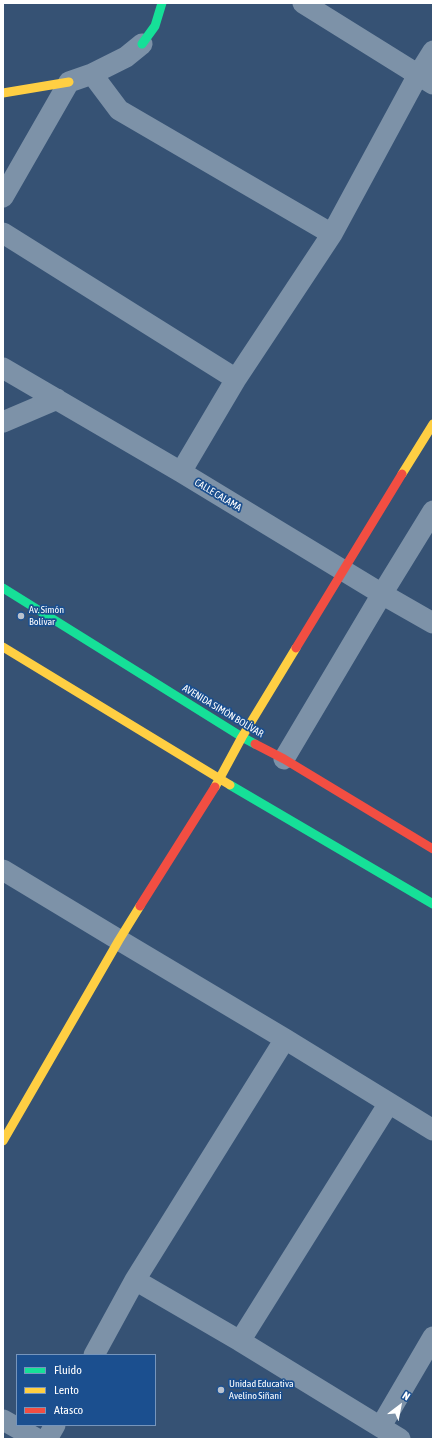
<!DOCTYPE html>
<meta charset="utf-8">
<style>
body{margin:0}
#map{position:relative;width:436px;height:1442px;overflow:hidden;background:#365274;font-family:"Asap Condensed",sans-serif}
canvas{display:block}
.frame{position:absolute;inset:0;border:4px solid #fff;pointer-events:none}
.legend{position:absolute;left:16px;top:1354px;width:140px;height:72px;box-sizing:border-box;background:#1b4f8f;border:1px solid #7695bc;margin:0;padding:5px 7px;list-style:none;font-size:12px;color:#fff}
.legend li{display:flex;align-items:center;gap:8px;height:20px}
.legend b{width:20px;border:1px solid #7695bc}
.north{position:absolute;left:380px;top:1386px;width:40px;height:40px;-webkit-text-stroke:3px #1b4f8f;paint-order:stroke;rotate:32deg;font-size:11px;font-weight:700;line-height:16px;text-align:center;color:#fff}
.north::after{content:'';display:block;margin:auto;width:14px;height:18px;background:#fff;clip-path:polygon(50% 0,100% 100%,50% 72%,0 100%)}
</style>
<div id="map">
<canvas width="436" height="1442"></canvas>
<div class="frame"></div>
<ul class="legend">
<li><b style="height:5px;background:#16e098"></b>Fluido</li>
<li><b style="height:5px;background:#ffcf43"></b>Lento</li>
<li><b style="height:5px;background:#f24e42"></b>Atasco</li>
</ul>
<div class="north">N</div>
</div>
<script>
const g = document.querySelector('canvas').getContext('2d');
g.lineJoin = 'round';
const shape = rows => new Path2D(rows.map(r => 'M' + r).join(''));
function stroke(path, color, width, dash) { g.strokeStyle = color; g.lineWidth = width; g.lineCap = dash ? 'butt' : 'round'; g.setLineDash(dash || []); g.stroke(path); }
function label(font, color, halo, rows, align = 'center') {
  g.font = font + ' "Asap Condensed",sans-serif'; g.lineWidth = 3.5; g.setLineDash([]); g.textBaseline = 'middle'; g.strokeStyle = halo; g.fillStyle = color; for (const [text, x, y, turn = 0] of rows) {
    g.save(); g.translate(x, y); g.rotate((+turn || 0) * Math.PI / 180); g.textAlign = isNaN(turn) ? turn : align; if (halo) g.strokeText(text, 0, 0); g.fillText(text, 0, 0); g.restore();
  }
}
stroke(shape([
 [303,3,433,84],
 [92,74,119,110,332,234],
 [3,197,69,82,92,74,126,57,142,44],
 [3,233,236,379],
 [3,368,181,472,382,594,433,623],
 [3,422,57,399],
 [181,472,236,379,332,234,418,75,433,51],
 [284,759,382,594,433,511],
 [3,870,119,940,285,1039,433,1130],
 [135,1280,240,1341,400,1439],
 [240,1341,389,1103],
 [94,1355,135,1280,285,1039],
 [3,1420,37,1439],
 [381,1426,433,1337],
 [47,1439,55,1425]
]), '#7d92a8', 21);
stroke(shape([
 [142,44,155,26,162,3],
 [3,588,242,737,255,744],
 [230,785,433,904]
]), '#16e098', 9);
stroke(shape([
 [3,93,69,82],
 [402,474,433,424],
 [3,647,230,785],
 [215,787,242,737,296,648],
 [3,1141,119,940,140,906]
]), '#ffcf43', 9);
stroke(shape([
 [296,648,402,474],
 [255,744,284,759,433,849],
 [140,906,215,787]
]), '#f24e42', 9);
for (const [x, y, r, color] of [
 [21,616,4,"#b9c2ce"],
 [221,1390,4,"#b9c2ce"]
]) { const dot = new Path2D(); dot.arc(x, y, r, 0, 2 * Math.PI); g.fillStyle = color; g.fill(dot); stroke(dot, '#1b4f8f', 1.5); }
label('10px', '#fff', '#1b4f8f', [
 ["CALLE CALAMA",218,495,31],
 ["AVENIDA SIMÓN BOLÍVAR",223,711,31]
]);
label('10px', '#fff', '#1b4f8f', [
 ["Av. Simón",29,610],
 ["Bolívar",29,622],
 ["Unidad Educativa",229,1384],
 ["Avelino Siñani",229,1396]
], 'left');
</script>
